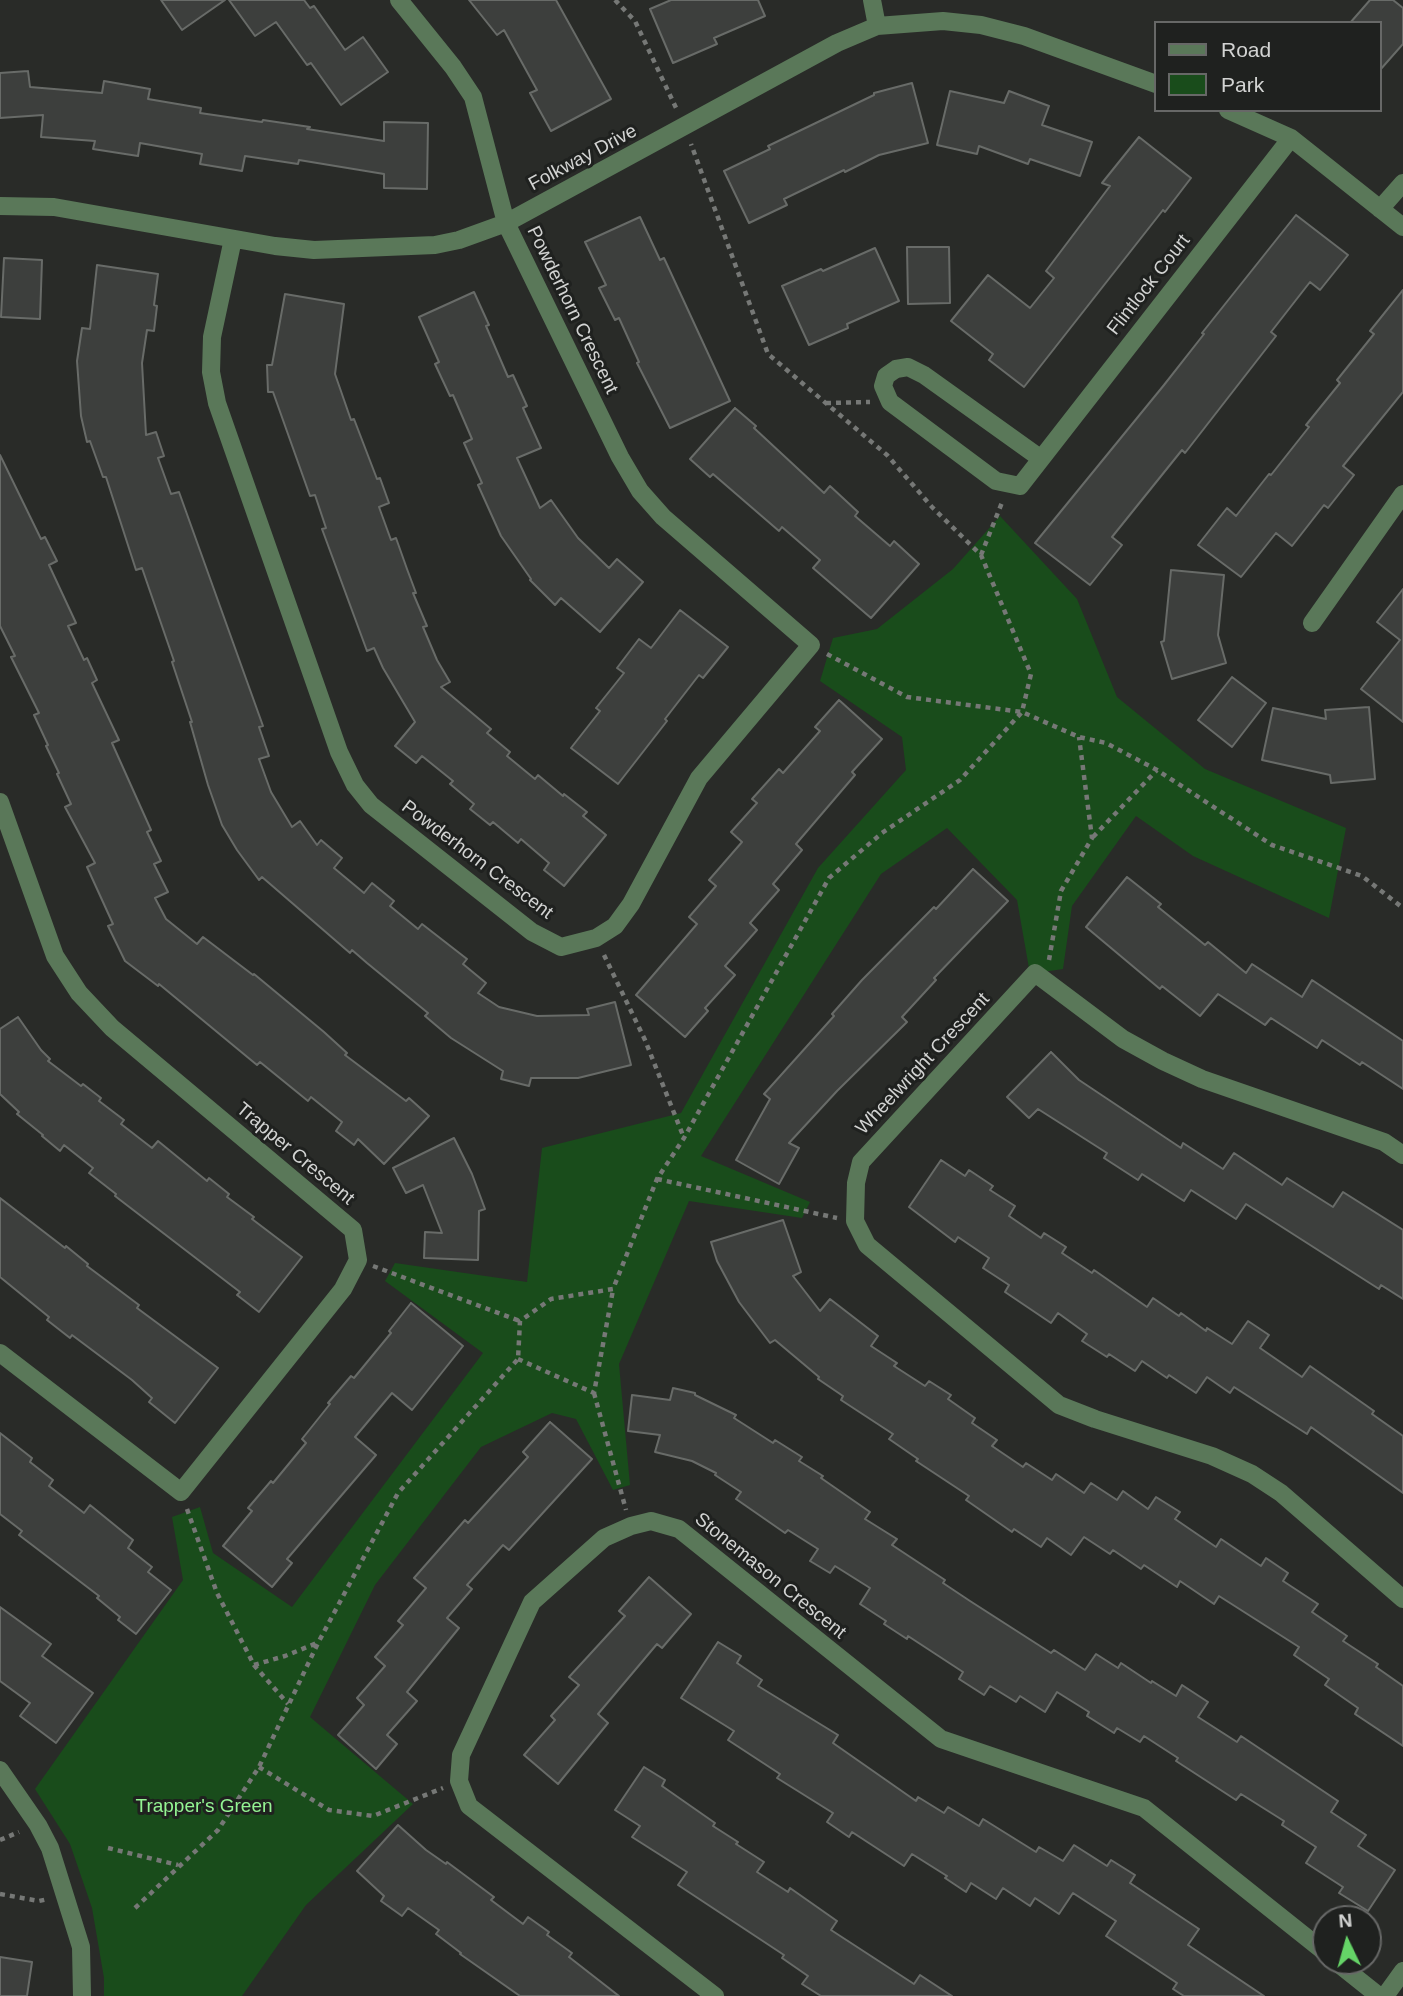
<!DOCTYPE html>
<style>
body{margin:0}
#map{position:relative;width:1403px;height:1996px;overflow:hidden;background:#292b28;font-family:Helvetica,sans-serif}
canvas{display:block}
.legend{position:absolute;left:1154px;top:21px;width:228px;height:91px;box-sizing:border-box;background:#1f211f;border:2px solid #676867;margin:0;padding:9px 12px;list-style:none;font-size:21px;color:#d2d3d2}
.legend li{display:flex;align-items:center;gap:14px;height:35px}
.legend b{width:35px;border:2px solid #676867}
.north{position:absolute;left:1312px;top:1905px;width:70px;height:70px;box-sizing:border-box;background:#1f211f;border:2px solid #676867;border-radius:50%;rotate:355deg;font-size:19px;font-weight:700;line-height:28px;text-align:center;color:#d2d3d2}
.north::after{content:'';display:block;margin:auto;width:24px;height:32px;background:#65d467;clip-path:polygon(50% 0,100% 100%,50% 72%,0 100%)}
</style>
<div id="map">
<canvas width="1403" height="1996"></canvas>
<ul class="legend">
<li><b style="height:9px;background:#5a7859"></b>Road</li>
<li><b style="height:19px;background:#194c1b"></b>Park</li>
</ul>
<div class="north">N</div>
</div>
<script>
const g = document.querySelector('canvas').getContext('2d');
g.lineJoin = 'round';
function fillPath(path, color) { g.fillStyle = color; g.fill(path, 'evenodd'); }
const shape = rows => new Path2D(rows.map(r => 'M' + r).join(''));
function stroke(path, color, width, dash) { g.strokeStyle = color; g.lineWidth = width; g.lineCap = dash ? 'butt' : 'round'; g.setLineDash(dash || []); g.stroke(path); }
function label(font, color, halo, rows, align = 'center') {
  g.font = font + ' Helvetica,sans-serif'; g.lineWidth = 6; g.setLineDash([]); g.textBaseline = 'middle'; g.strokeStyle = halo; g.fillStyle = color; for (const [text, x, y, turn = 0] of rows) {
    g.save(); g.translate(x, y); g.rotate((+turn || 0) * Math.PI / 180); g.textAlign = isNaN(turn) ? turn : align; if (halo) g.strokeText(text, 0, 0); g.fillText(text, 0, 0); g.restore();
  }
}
fillPath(shape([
 [1000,516,1077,599,1117,697,1205,769,1346,828,1329,918,1193,856,1136,816,1072,906,1063,969,1030,974,1017,900,947,828,881,874,701,1156,810,1202,802,1218,689,1201,619,1364,630,1485,613,1490,576,1419,552,1413,481,1447,375,1585,310,1717,413,1804,306,1905,242,1996,104,1996,104,1978,92,1908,70,1844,35,1789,183,1580,172,1517,200,1507,213,1553,292,1607,483,1353,385,1281,395,1263,527,1282,542,1148,681,1113,818,868,906,770,902,737,820,681,833,638,877,629,953,569]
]), '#194c1b');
const building = shape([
 [161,0,225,0,182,30,161,0],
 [229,0,304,0,310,8,314,6,345,50,363,37,388,72,341,105,311,63,307,65,276,22,255,36,229,0],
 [469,0,556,0,611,99,551,131,530,93,537,90,504,30,497,35,469,0],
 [671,0,758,0,765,16,714,38,717,44,673,63,650,9,671,0],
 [1370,0,1393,0,1403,8,1403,44,1380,70,1380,23,1350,23,1370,0],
 [28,71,30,87,102,93,104,81,150,89,148,99,201,108,200,113,262,122,263,120,310,127,307,129,384,141,384,122,428,123,427,189,384,188,384,174,299,160,298,164,245,156,242,171,200,164,202,154,140,143,138,156,93,149,95,141,41,137,43,115,0,118,0,73,28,71],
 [912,83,928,143,879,155,845,172,844,170,784,199,787,205,749,223,724,171,770,149,768,146,874,95,874,93,912,83],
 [950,91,1004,103,1009,91,1049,106,1042,125,1092,142,1080,176,1030,159,1028,164,979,146,977,154,937,145,950,91],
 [1139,137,1191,178,1165,212,1163,210,1024,387,989,360,993,354,951,321,988,275,1030,308,1054,278,1046,271,1110,186,1102,183,1139,137],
 [1296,215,1348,255,1320,290,1310,282,1271,332,1276,336,1185,453,1182,450,1112,537,1122,545,1090,585,1035,543,1164,385,1204,334,1202,333,1296,215],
 [640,217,660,260,664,258,730,401,670,428,637,363,639,362,619,318,615,320,599,288,606,285,585,242,640,217],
 [907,247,949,247,950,303,908,304,907,247],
 [875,248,899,301,847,324,848,328,809,345,782,286,821,269,823,271,875,248],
 [4,258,42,260,40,319,1,317,4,258],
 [97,265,158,274,154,305,157,306,154,331,147,330,142,363,146,435,156,432,164,456,158,458,171,494,179,492,263,726,259,727,269,756,259,759,271,792,292,827,300,821,317,845,321,840,342,858,334,868,364,893,372,883,394,901,390,906,418,929,422,924,467,959,463,964,486,983,478,993,499,1007,537,1016,589,1015,587,1009,615,1002,631,1065,578,1078,531,1078,529,1086,501,1079,503,1071,451,1038,425,1016,428,1013,367,963,352,950,350,953,262,877,259,880,237,850,222,825,208,785,190,722,192,722,172,662,174,661,142,568,136,570,106,477,103,477,90,441,87,442,81,416,77,361,82,328,90,329,97,265],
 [1403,290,1403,392,1343,466,1354,475,1328,508,1324,505,1292,546,1276,533,1241,577,1198,545,1227,508,1236,516,1269,474,1271,475,1309,427,1306,425,1340,383,1337,380,1374,334,1370,331,1403,290],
 [474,292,489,325,486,326,508,377,513,375,527,406,523,408,541,448,517,458,540,508,551,500,578,538,609,568,617,559,643,582,600,632,561,598,555,605,530,580,531,579,501,536,478,485,482,483,464,443,472,439,453,395,450,396,435,364,439,362,419,317,474,292],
 [285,294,344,304,335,374,351,420,354,419,377,479,380,478,389,503,379,507,391,540,396,538,407,569,416,593,413,593,427,626,423,627,437,660,450,682,441,687,491,729,487,733,510,752,507,756,535,779,538,775,563,796,564,794,587,812,583,816,606,835,564,886,544,870,549,863,521,839,518,843,493,822,490,825,470,809,474,804,450,784,453,781,422,756,416,763,395,746,415,722,383,668,374,648,367,651,322,529,326,528,315,495,310,496,273,392,268,392,267,365,272,365,285,294],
 [735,408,756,426,754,428,824,493,830,486,858,512,855,516,890,546,894,541,919,564,871,618,813,568,820,560,782,527,779,531,713,474,710,477,690,459,735,408],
 [0,455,41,539,45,537,57,561,49,565,76,623,68,626,84,660,87,658,97,680,92,683,119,740,112,743,151,830,147,832,161,861,154,864,168,892,155,898,166,919,197,944,203,937,253,975,254,974,324,1032,347,1053,345,1055,406,1101,409,1098,429,1116,384,1164,358,1139,354,1145,336,1131,342,1122,311,1097,308,1101,260,1062,257,1065,159,984,158,986,125,961,108,926,113,924,87,867,95,863,65,807,71,804,57,774,59,773,46,746,48,745,34,715,39,713,11,657,15,656,0,626,0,455],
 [1171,570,1224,575,1218,635,1226,663,1172,679,1161,642,1164,641,1171,570],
 [1403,589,1403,722,1361,689,1400,640,1377,622,1403,589],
 [680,610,728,647,703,678,699,675,665,719,667,721,618,784,571,748,600,711,596,708,624,673,617,668,639,639,651,648,680,610],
 [1232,677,1266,703,1232,747,1198,720,1232,677],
 [839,700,882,739,852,772,855,775,796,844,802,850,773,884,779,890,750,923,757,930,725,966,735,975,705,1008,708,1011,685,1037,636,995,697,924,689,917,716,886,709,880,742,842,731,832,757,803,752,799,779,769,783,773,820,731,815,727,839,700],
 [1369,707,1375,779,1331,783,1330,775,1262,760,1273,708,1326,719,1325,710,1369,707],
 [973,869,1008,901,934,978,936,980,902,1017,907,1022,837,1091,789,1143,799,1148,779,1184,736,1160,770,1099,764,1094,834,1016,832,1014,862,980,934,907,936,909,973,869],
 [1127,877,1161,904,1158,907,1205,945,1208,942,1246,973,1252,964,1302,997,1312,980,1403,1041,1403,1089,1362,1062,1360,1065,1322,1040,1317,1048,1271,1018,1265,1025,1218,994,1200,1016,1162,986,1160,989,1086,927,1127,877],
 [18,1017,41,1050,50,1059,48,1061,81,1086,83,1084,101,1098,99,1101,124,1120,121,1124,152,1148,158,1141,207,1181,209,1178,229,1194,227,1197,254,1217,252,1219,302,1257,259,1312,237,1295,240,1292,115,1196,116,1194,89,1173,93,1168,64,1145,60,1151,42,1136,43,1135,17,1114,19,1112,0,1094,0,1029,18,1017],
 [1051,1052,1079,1080,1181,1148,1183,1143,1223,1169,1234,1153,1282,1185,1287,1178,1333,1207,1343,1192,1403,1230,1403,1299,1381,1285,1379,1289,1246,1204,1236,1219,1191,1190,1184,1201,1142,1174,1138,1180,1104,1158,1107,1153,1038,1109,1029,1118,1007,1097,1051,1052],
 [454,1138,472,1174,485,1209,479,1211,478,1260,424,1258,425,1232,442,1233,423,1185,406,1193,393,1168,454,1138],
 [941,1160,965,1176,969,1170,993,1186,990,1190,1015,1206,1009,1216,1041,1238,1044,1233,1066,1247,1062,1253,1092,1273,1094,1270,1147,1307,1153,1298,1179,1316,1181,1313,1206,1331,1207,1328,1232,1344,1248,1321,1269,1335,1260,1348,1302,1377,1310,1366,1374,1411,1372,1414,1403,1436,1403,1493,1311,1427,1307,1434,1234,1387,1230,1393,1207,1377,1196,1393,1169,1375,1167,1378,1142,1361,1135,1371,1109,1354,1107,1357,1082,1341,1087,1334,1058,1313,1051,1323,1005,1292,1009,1285,983,1268,989,1258,958,1237,955,1242,909,1207,941,1160],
 [0,1198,65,1248,66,1246,88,1264,87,1266,139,1305,137,1308,218,1368,175,1423,149,1402,152,1398,132,1380,72,1335,70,1338,47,1320,49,1317,0,1277,0,1198],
 [783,1220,801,1272,793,1276,820,1311,830,1299,878,1336,871,1346,897,1363,894,1366,925,1386,929,1381,951,1395,948,1399,975,1418,972,1423,997,1440,992,1446,1023,1467,1026,1463,1052,1480,1056,1474,1084,1493,1091,1483,1117,1500,1123,1491,1148,1509,1156,1497,1180,1512,1175,1519,1216,1547,1221,1539,1261,1566,1266,1558,1288,1573,1283,1581,1318,1604,1312,1612,1347,1636,1343,1641,1378,1664,1376,1667,1403,1686,1403,1746,1355,1714,1358,1708,1325,1685,1329,1679,1294,1655,1299,1647,1219,1596,1214,1604,1180,1581,1177,1587,1144,1565,1141,1569,1113,1550,1110,1554,1084,1537,1071,1555,1047,1538,1041,1547,1014,1529,1012,1532,966,1500,969,1496,916,1461,918,1459,889,1439,893,1434,841,1400,843,1396,818,1379,819,1377,775,1340,770,1343,739,1302,717,1261,711,1242,783,1220],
 [411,1303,463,1346,412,1410,392,1393,355,1437,376,1455,287,1559,292,1563,272,1587,223,1546,252,1511,248,1508,271,1481,273,1483,306,1443,302,1439,330,1404,328,1403,351,1376,354,1378,391,1333,389,1331,411,1303],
 [673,1388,695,1393,695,1395,736,1415,734,1418,773,1443,775,1440,802,1457,799,1461,823,1476,821,1478,870,1512,865,1519,897,1539,892,1545,945,1580,943,1583,970,1601,1051,1653,1054,1650,1085,1670,1096,1654,1118,1668,1121,1663,1151,1683,1152,1681,1176,1696,1182,1685,1208,1702,1198,1717,1237,1742,1241,1736,1338,1801,1331,1812,1366,1835,1358,1846,1395,1870,1368,1911,1339,1893,1343,1887,1306,1863,1316,1847,1282,1825,1284,1821,1241,1794,1236,1800,1176,1761,1178,1758,1144,1736,1140,1742,1117,1728,1114,1733,1087,1716,1089,1712,1057,1692,1045,1712,1020,1696,1016,1702,990,1686,984,1695,959,1679,963,1672,908,1636,907,1639,884,1624,886,1621,860,1604,870,1588,835,1566,830,1573,810,1561,818,1549,788,1530,785,1533,736,1499,741,1492,715,1475,716,1473,692,1461,655,1452,660,1435,628,1431,632,1395,670,1400,673,1388],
 [550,1422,592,1459,509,1550,503,1545,467,1585,472,1589,447,1618,459,1628,407,1692,417,1701,387,1735,397,1744,376,1769,338,1735,364,1705,357,1698,385,1666,375,1657,403,1625,398,1621,426,1588,414,1578,465,1520,468,1523,528,1457,523,1452,550,1422],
 [0,1433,32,1458,30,1462,53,1480,49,1486,84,1513,90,1505,133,1540,128,1548,152,1567,148,1572,171,1590,136,1634,118,1620,120,1617,97,1598,99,1596,19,1535,22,1531,0,1514,0,1433],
 [649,1577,691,1614,662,1648,657,1644,598,1714,608,1723,558,1784,524,1755,555,1720,551,1716,579,1685,569,1677,625,1616,619,1611,649,1577],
 [0,1607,51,1644,42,1656,93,1693,56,1743,20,1716,30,1703,0,1681,0,1607],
 [718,1642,741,1656,737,1663,762,1680,758,1686,838,1735,833,1743,916,1801,918,1797,944,1813,948,1807,979,1826,983,1819,1036,1852,1039,1847,1063,1861,1074,1845,1107,1866,1111,1860,1135,1875,1130,1883,1199,1929,1188,1945,1264,1996,1184,1996,1173,1989,1177,1983,1106,1936,1116,1921,1073,1893,1059,1914,1035,1898,1030,1906,1003,1888,996,1899,971,1883,966,1892,945,1878,947,1876,912,1854,904,1866,852,1832,849,1837,827,1822,833,1813,777,1778,780,1774,728,1740,734,1731,681,1698,718,1642],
 [644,1767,665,1780,662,1786,715,1823,713,1826,738,1842,736,1844,764,1862,757,1872,788,1892,790,1888,837,1921,831,1930,914,1984,920,1975,952,1996,821,1996,802,1984,808,1976,782,1958,784,1955,678,1885,687,1872,632,1837,640,1826,615,1810,644,1767],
 [398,1825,426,1850,446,1864,447,1862,494,1897,491,1900,523,1924,528,1917,549,1932,547,1935,572,1953,569,1957,619,1996,520,1996,460,1954,461,1953,436,1934,439,1930,408,1908,402,1916,381,1901,384,1896,357,1871,398,1825],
 [0,1957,32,1962,27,1996,0,1996,0,1957]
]);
fillPath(building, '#3d3f3d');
stroke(building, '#686b68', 2);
stroke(shape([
 [615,0,635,21,677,110],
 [826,403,870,402],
 [981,555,1003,500],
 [827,654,907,697,1022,712,1079,737,1106,743,1157,770,1272,845,1362,876,1403,908],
 [1093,837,1157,770],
 [604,955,645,1040,684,1138],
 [1049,960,1061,891,1092,838,1079,737],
 [657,1179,837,1218],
 [373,1266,520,1321],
 [518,1359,594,1393,613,1290],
 [594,1393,626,1510],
 [187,1509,217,1593,254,1665,288,1704],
 [254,1665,285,1656,317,1643],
 [259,1767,329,1810,373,1816,443,1788],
 [0,1840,19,1832],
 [108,1848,178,1865],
 [0,1894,39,1901,48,1899],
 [135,1908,218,1830,259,1767,318,1643,398,1493,518,1359,520,1321,551,1299,613,1289,657,1179,684,1138,829,878,882,833,960,780,1022,712,1031,674,981,555,932,507,887,455,768,354,691,144]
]), '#767876', 4.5, [5, 5]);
stroke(shape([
 [872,0,877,26],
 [1228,110,1291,138,1403,227],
 [0,206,54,207,275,246,314,250,435,245,459,240,506,223,837,43,877,26,943,21,981,25,1024,36,1156,84],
 [1380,209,1403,183],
 [233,239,212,337,211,372,217,403,339,752,355,785,371,805,532,932,561,947,596,938,615,926,631,904,699,778,811,645,663,517,640,491,620,457,506,223,473,97,453,67,399,0],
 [1040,458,924,375,908,367,896,369,886,376,883,386,890,402,996,481,1020,486,1291,138],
 [1312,623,1403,494],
 [0,802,55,956,79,993,112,1028,353,1230,358,1260,343,1289,181,1492,0,1353],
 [1403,1155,1384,1142,1202,1079,1163,1061,1123,1039,1035,973,861,1162,856,1183,855,1221,867,1245,1059,1405,1095,1419,1212,1456,1252,1474,1281,1493,1403,1599],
 [0,1770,38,1825,50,1848,81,1947,82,1996],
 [1335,1961,1379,1996],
 [715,1996,469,1806,459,1781,461,1755,532,1602,604,1538,631,1526,651,1521,679,1529,941,1739,1144,1808,1326,1953],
 [1385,1996,1403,1971]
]), '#5a7859', 18);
label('19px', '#d2d3d2', '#1f211f', [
 ["Folkway Drive",583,158,-28],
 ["Flintlock Court",1149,285,-52],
 ["Powderhorn Crescent",572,310,64],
 ["Powderhorn Crescent",477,860,37],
 ["Wheelwright Crescent",923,1064,-47],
 ["Trapper Crescent",295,1154,40],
 ["Stonemason Crescent",770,1576,39]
]);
label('19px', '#94f493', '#1f211f', [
 ["Trapper's Green",204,1807]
]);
</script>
